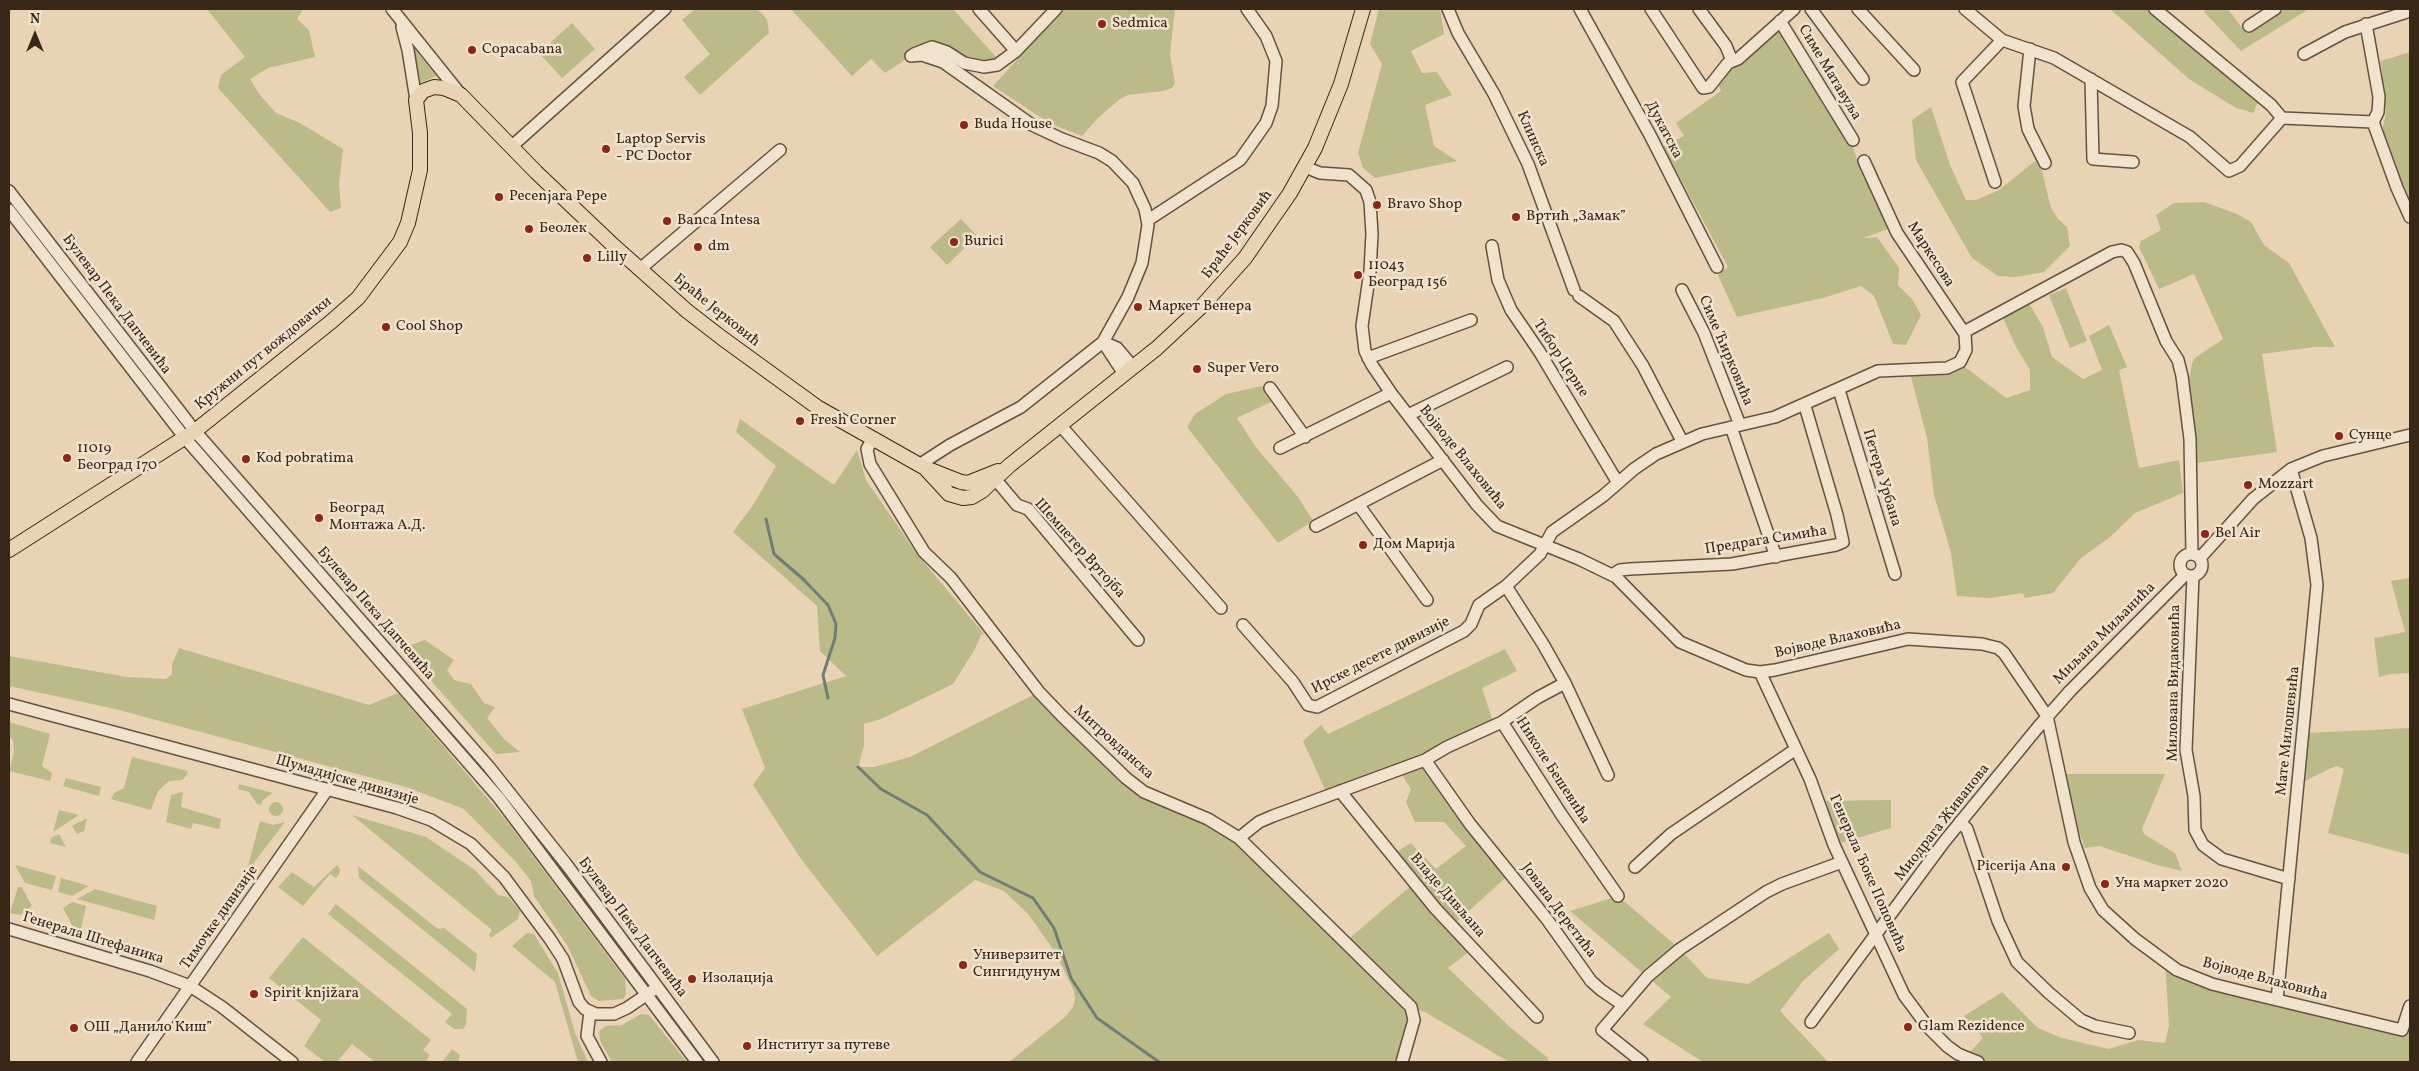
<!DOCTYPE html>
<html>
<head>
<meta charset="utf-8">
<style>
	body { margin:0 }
	#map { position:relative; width:2419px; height:1071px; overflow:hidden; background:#e9d3b4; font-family:Vollkorn,serif }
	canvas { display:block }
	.frame { position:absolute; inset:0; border:10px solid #392718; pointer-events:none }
	.north { position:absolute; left:10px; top:10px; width:50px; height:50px; -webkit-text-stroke:4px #f1e2ce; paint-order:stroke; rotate:0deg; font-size:14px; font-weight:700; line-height:20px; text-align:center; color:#392718 }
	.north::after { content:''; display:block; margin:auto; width:18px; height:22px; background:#392718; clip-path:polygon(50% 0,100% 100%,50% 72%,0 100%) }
</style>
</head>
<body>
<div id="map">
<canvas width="2419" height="1071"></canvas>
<div class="frame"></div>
<div class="north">N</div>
</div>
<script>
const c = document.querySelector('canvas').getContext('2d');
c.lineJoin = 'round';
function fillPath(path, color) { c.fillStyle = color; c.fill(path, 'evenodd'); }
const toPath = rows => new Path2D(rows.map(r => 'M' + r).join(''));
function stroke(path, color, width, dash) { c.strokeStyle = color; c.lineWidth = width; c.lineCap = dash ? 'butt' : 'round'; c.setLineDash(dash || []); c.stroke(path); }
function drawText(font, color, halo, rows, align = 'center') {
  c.font = font + ' Vollkorn,serif'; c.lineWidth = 5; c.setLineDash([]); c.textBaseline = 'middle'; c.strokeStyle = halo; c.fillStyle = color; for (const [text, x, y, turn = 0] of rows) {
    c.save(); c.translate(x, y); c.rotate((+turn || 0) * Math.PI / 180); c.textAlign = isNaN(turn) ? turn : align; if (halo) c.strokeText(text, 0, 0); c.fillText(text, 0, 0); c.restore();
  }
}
fillPath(toPath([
	[207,9,303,9,297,19,309,30,315,57,268,68,250,79,260,95,276,113,300,123,343,149,339,185,341,208,330,212,218,88,221,75,245,57],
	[695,9,757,9,767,19,769,33,700,95,684,77,710,54,682,20],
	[791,9,953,9,996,57,988,63,920,50,885,73,871,59,852,76],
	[1063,9,1175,9,1170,55,1175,83,1172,88,1163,91,1128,95,1120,99,1098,118,1082,136,1049,123,993,86],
	[1379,9,1440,9,1444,34,1411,51,1422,73,1437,72,1452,95,1425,105,1434,146,1457,161,1375,178,1363,168,1358,153,1382,64,1370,44],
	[2110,9,2148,9,2261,102,2256,105,2254,113,2236,108,2189,79],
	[2207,9,2228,9,2245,32,2286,9,2309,9,2241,51,2204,12],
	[572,23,595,49,562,78,539,53],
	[1777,26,1853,147,1861,171,1888,229,1864,238,1877,237,1899,268,1898,285,1912,299,1921,315,1906,345,1893,344,1874,296,1861,286,1823,298,1737,317,1718,275,1728,267,1663,146,1684,136,1676,123,1721,91,1717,82,1730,66,1738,67],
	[409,42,436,76,418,84],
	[2410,52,2410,208,2384,134,2383,127,2386,113,2381,61],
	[1931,107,1950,165,1966,200,1976,200,1999,190,2035,161,2042,171,2051,208,2058,219,2067,227,2070,246,2044,272,2016,277,1998,276,1972,258,1916,160,1912,120],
	[2204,202,2237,214,2251,222,2264,245,2289,263,2335,347,2314,347,2262,354,2277,452,2197,463,2189,380,2192,363,2195,358,2223,339,2194,274,2159,289,2139,247,2141,241,2161,230,2156,215,2174,203],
	[961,219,977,236,947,265,930,247],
	[2066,288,2087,341,2070,348,2049,295],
	[2028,302,2043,327,2052,357,2083,379,2102,370,2089,336,2109,325,2127,367,2119,370,2139,468,2179,460,2183,493,2135,513,2110,537,2081,558,2053,593,2025,598,2023,593,1989,598,1957,596,1951,553,1934,495,1927,438,1910,373,1965,367,2006,398,2030,390,2030,370,2016,347,2003,318,2005,313],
	[1262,386,1273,401,1237,418,1255,446,1298,497,1313,521,1278,543,1187,427,1195,414,1226,394],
	[740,419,834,485,857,450,866,480,917,554,984,634,981,635,975,649,953,684,881,719,864,724,864,746,858,767,874,767,910,757,1039,692,1125,778,1219,825,1344,943,1414,883,1391,855,1411,843,1436,869,1466,846,1444,822,1415,822,1406,802,1411,789,1399,770,1328,796,1303,741,1321,725,1328,734,1505,649,1517,671,1482,688,1494,725,1425,760,1511,873,1452,926,1473,949,1448,968,1511,1028,1548,1058,1548,1062,1509,1062,1425,1012,1411,1007,1402,1062,1009,1062,1065,1017,1073,1007,1075,999,1074,991,1055,952,1028,914,1004,891,975,880,877,956,801,859,753,785,765,768,742,709,846,676,820,651,817,606,733,532,753,505,776,466,736,432],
	[2410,578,2410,673,2391,674,2379,677,2374,638,2405,632,2391,581],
	[425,640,454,660,447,670,454,680,471,684,484,703,495,707,487,718,505,740,520,752,496,754,402,648],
	[179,648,369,705,398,693,505,819,625,979,626,994,623,999,599,1001,591,996,567,945,534,896,531,881,516,862,464,809,406,787,115,709,9,686,9,656,127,677,166,679,172,674,172,664],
	[9,722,50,734,42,766,52,773,50,781,9,771,14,752,13,740,9,737],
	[2410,728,2410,855,2328,833,2344,769,2337,766,2329,769,2303,782,2308,733],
	[132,757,188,771,186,776,182,780,169,781,158,791,151,810,111,799,114,793,124,788],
	[2065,774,2165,774,2142,829,2144,834,2175,853,2182,871,2157,865,2099,846,2085,848,2079,831],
	[66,778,101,787,99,796,63,786],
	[239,784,273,793,263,800,261,805,257,804,249,792,238,789],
	[183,792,181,807,221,819,219,829,193,823,191,829,166,822,171,795],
	[1891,800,1891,828,1834,845,1818,801],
	'269 809a7 7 0 1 1 14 0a7 7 0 1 1-14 0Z',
	[59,810,79,815,53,832],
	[352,815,426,837,475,870,498,895,508,897,520,911,518,919,491,938,489,935,492,930],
	[87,818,84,831,77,834,72,826],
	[260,821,273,825,285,822,246,873],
	[59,834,66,847,50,843,51,838],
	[15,865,56,876,52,890,25,883],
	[337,865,340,869,339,874,336,878,330,874,303,906,278,887,292,872,314,887],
	[358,866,438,929,444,928,477,954,475,972,359,878],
	[61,878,89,886,72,896,58,892],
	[18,887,22,887,32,906,20,915,10,913],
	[95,889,157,906,154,920,77,899],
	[1618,896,1680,949,1707,978,1748,984,1829,933,1839,949,1803,981,1780,1011,1828,1062,1703,1062,1643,1024,1671,997,1570,911],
	[72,902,86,906,80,932,75,931,63,908],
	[336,904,467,1009,466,1024,463,1029,454,1029,445,1022,452,1014,328,914],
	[527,933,534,934,558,973,575,1033,588,1062,578,1062,555,982,512,946],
	[303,937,431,1040,423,1050,430,1055,425,1062,375,1062,352,1044,337,1062,325,1062,304,1046,321,1020,269,978],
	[2165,962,2177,970,2401,1030,2410,1007,2410,1062,1961,1062,1983,1038,1964,1016,2002,992,2038,1028,2062,1038,2109,1049,2138,1040,2165,1043,2169,1026],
	[641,1014,649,1015,687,1062,612,1062,600,1041,599,1031,606,1026,622,1025],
	[452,1049,460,1055,458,1062,442,1062]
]), '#bbbb8a');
stroke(toPath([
	[766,519,774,554,803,579,828,605,836,624,835,638,823,675,828,698],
	[858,767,881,789,927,815,980,872,1033,898,1054,928,1071,978,1097,1018,1159,1062]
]), '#737d77', 3);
const minor = toPath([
	[392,9,461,95],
	[979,9,1016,51],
	[1448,9,1458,33,1494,94,1528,164,1574,290],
	[1580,9,1650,135,1717,267],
	[1651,9,1703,88,1709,87,1728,63,1738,59,1794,9],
	[1699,9,1726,46,1732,61],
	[1811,9,1863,79],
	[1858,9,1914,70],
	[1965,9,2002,40,2054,58,2190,137,2229,171,2240,166,2282,118,2373,122],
	[2155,9,2271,105,2282,118],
	[1780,21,1853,140],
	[2366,24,2379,97,2378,112,2373,122],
	[2249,26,2275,9],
	[402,27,408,50,416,100],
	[2030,49,2024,106,2028,129,2045,163],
	[914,54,932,47,947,52,964,63,984,67,997,65,1016,51,1056,9],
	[2304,54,2345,32,2410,11],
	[911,56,922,55,943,62,1032,125,1062,139,1099,153,1112,161,1133,183,1145,209,1148,225,1142,263,1128,297,1103,342,1021,407,950,445,919,465],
	[2091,79,2093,159,2133,162],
	[2373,122,2397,188,2410,217],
	[511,147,665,9],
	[1305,167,1320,173,1349,175,1366,190,1370,202,1372,234,1370,271,1362,326,1365,351,1372,365,1391,393,1477,505,1497,526,1579,559,1616,577,1680,642,1746,670,1760,672,1775,670,1908,639,1982,644,1998,648,2004,653,2047,716,2074,842,2090,888,2103,910,2135,939,2177,970,2212,984,2248,993,2402,1030,2410,1006],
	[1995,182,1962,82,2002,40],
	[9,191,195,431,489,767,566,864,713,1062],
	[9,210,185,438,499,798,697,1062],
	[1148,220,1240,160,1266,123,1272,106,1276,61,1266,36,1247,9],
	[1492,246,1498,280,1511,310,1539,351,1618,483],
	[640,269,780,150],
	[1682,290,1704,333,1740,425],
	[1579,296,1614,321,1643,366,1682,441],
	[1964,332,2112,252,2121,250,2127,252,2134,263,2166,341,2178,360,2182,376,2190,439,2192,554],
	[1103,342,1117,348,1133,367],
	[1103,342,1124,374],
	[1368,358,1471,320],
	[1270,388,1305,437],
	[1839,390,1895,574],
	[1408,415,1507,367],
	[1060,425,1221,608],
	[1731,427,1776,557],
	[872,440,867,449,870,464,924,552,951,578,1039,692,1062,716,1126,778,1144,792,1208,819,1239,838,1411,1007,1414,1020,1402,1062],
	[1280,448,1391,393],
	[996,480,1017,505,1028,509,1040,523,1138,640],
	[1358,504,1427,600],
	[1316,526,1443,460],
	'2180 565a11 11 0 1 1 22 0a11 11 0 1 1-22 0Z',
	[2200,558,2253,499,2291,469,2323,456,2410,435],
	[1612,575,1620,570,1630,569,1732,564,1836,545,1843,542,1837,515,1805,406],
	[2193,576,2186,750,2194,796,2195,830,2203,845,2222,859,2289,879],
	[1506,586,1543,644,1565,683,1608,775],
	[1243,625,1293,682,1308,705,1317,707,1464,631,1471,624,1479,605,1506,586,1540,554,1552,532,1603,496,1634,469,1656,454,1702,434,1775,417,1878,371,1947,368,1960,362,1966,350,1965,334,1897,233,1864,161],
	[1760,672,1810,779,1834,845,1904,995,1927,1026,1947,1046,1958,1054,1978,1062],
	[9,704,397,808,431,820,471,844,504,877,550,939,563,959,579,1002,585,1009,596,1014,614,1014,627,1008,652,991],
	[1502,722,1561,814,1618,896],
	[1425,760,1470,824,1546,918,1591,981,1601,990,1623,1005],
	[1340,791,1435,908,1537,1017],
	[1960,822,1967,829,1998,921,2017,962,2049,993,2081,1020,2095,1026,2129,1033],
	[1239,838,1259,822,1273,816,1425,760,1447,747,1502,722,1537,698,1565,683],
	[1635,867,1671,834,1796,749],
	[9,929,150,971,190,986,222,1007,292,1062],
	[2277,1000,2317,585,2311,538,2291,469],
	[590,1012,587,1036,601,1062],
	[1811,1022,1944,842,2039,726,2070,691,2185,575],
	[137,1062,327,790],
	[1642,1062,1602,1030,1648,976,1680,949,1766,892,1782,884,1842,862]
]);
const major = toPath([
	[928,469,961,482,968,483,998,471],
	[9,550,195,431,332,321,358,298,400,242,408,223,420,170,420,133,416,100,423,91,434,87,444,88,461,95,536,172,614,246,687,311,722,338,817,407,925,468,949,494,963,498,972,497,982,491,1010,465,1157,348,1202,306,1245,258,1290,193,1315,148,1341,84,1363,9]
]);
stroke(minor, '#65523f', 14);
stroke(major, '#392718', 16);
stroke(minor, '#f1e2ce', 11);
stroke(major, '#e9d3b4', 14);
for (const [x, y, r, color] of [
	[1102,24,5,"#8f2418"],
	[472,50,5,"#8f2418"],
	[964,125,5,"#8f2418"],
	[606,149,5,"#8f2418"],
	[499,197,5,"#8f2418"],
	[1377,205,5,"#8f2418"],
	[1516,217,5,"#8f2418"],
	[667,221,5,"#8f2418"],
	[529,229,5,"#8f2418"],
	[954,242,5,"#8f2418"],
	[698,247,5,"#8f2418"],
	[587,258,5,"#8f2418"],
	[1358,275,5,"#8f2418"],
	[1138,307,5,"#8f2418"],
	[386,327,5,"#8f2418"],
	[1197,369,5,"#8f2418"],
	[800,421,5,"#8f2418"],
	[2339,436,5,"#8f2418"],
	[67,458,5,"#8f2418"],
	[246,459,5,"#8f2418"],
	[2248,485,5,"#8f2418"],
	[319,518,5,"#8f2418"],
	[2205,534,5,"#8f2418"],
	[1363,545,5,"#8f2418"],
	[2066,867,5,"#8f2418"],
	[2105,884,5,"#8f2418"],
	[963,965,5,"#8f2418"],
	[692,979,5,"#8f2418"],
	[254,994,5,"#8f2418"],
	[1908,1027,5,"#8f2418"],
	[74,1028,5,"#8f2418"],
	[747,1046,5,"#8f2418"]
]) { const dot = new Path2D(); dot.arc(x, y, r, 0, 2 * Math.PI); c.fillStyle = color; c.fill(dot); stroke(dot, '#f1e2ce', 2); }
drawText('15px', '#392718', '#f1e2ce', [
	["Sedmica",1112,24],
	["Copacabana",482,50],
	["Buda House",974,125],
	["Laptop Servis",616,140],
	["- PC Doctor",616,157],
	["Pecenjara Pepe",509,197],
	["Bravo Shop",1387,205],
	["Вртић „Замак”",1526,217],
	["Banca Intesa",677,221],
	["Беолек",539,229],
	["Burici",964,242],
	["dm",708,247],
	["Lilly",597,258],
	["11043",1368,266],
	["Београд 156",1368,283],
	["Маркет Венера",1148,307],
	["Cool Shop",396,327],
	["Super Vero",1207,369],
	["Fresh Corner",810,421],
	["Сунце",2349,436],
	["11019",77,449],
	["Београд 170",77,466],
	["Kod pobratima",256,459],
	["Mozzart",2258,485],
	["Београд",329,509],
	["Монтажа А.Д.",329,526],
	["Bel Air",2215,534],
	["Дом Марија",1373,545],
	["Picerija Ana",2056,867,"right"],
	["Уна маркет 2020",2115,884],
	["Универзитет",973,956],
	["Сингидунум",973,973],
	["Изолација",702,979],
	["Spirit knjižara",264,994],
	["Glam Rezidence",1918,1027],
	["ОШ „Данило Киш”",84,1028],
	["Институт за путеве",757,1046]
], 'left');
drawText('15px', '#392718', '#f1e2ce', [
	["Симе Матавуља",1829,73,59],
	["Дукатска",1663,130,62],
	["Клинска",1532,139,66],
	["Браће Јерковић",1238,235,-53],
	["Маркесова",1930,255,57],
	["Булевар Пека Дапчевића",116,305,53],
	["Браће Јерковић",716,311,39],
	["Симе Ћирковића",1725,351,67],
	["Кружни пут вождовачки",264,354,-39],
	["Тибор Церне",1560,359,57],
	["Војводе Влаховића",1462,458,51],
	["Петера Урбана",1881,478,73],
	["Предрага Симића",1766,541,-9],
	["Шемпетер Вртојба",1079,549,48],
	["Булевар Пека Дапчевића",375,614,49],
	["Миљана Миљанића",2105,634,-45],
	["Војводе Влаховића",1838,640,-13],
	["Ирске десете дивизије",1381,656,-27],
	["Милована Видаковића",2175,683,-89],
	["Мате Милошевића",2289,731,-84],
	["Митровданска",1113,743,42],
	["Николе Бешевића",1552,771,57],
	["Шумадијске дивизије",347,781,16],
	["Миодрага Живанова",1943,823,-52],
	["Генерала Ђоке Поповића",1867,874,66],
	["Владе Дивљана",1447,896,49],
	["Јована Деретића",1558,911,53],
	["Тимочке дивизије",220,918,-55],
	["Булевар Пека Дапчевића",632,928,53],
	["Генерала Штефаника",93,939,17],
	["Војводе Влаховића",2265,980,15]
]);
</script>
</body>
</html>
